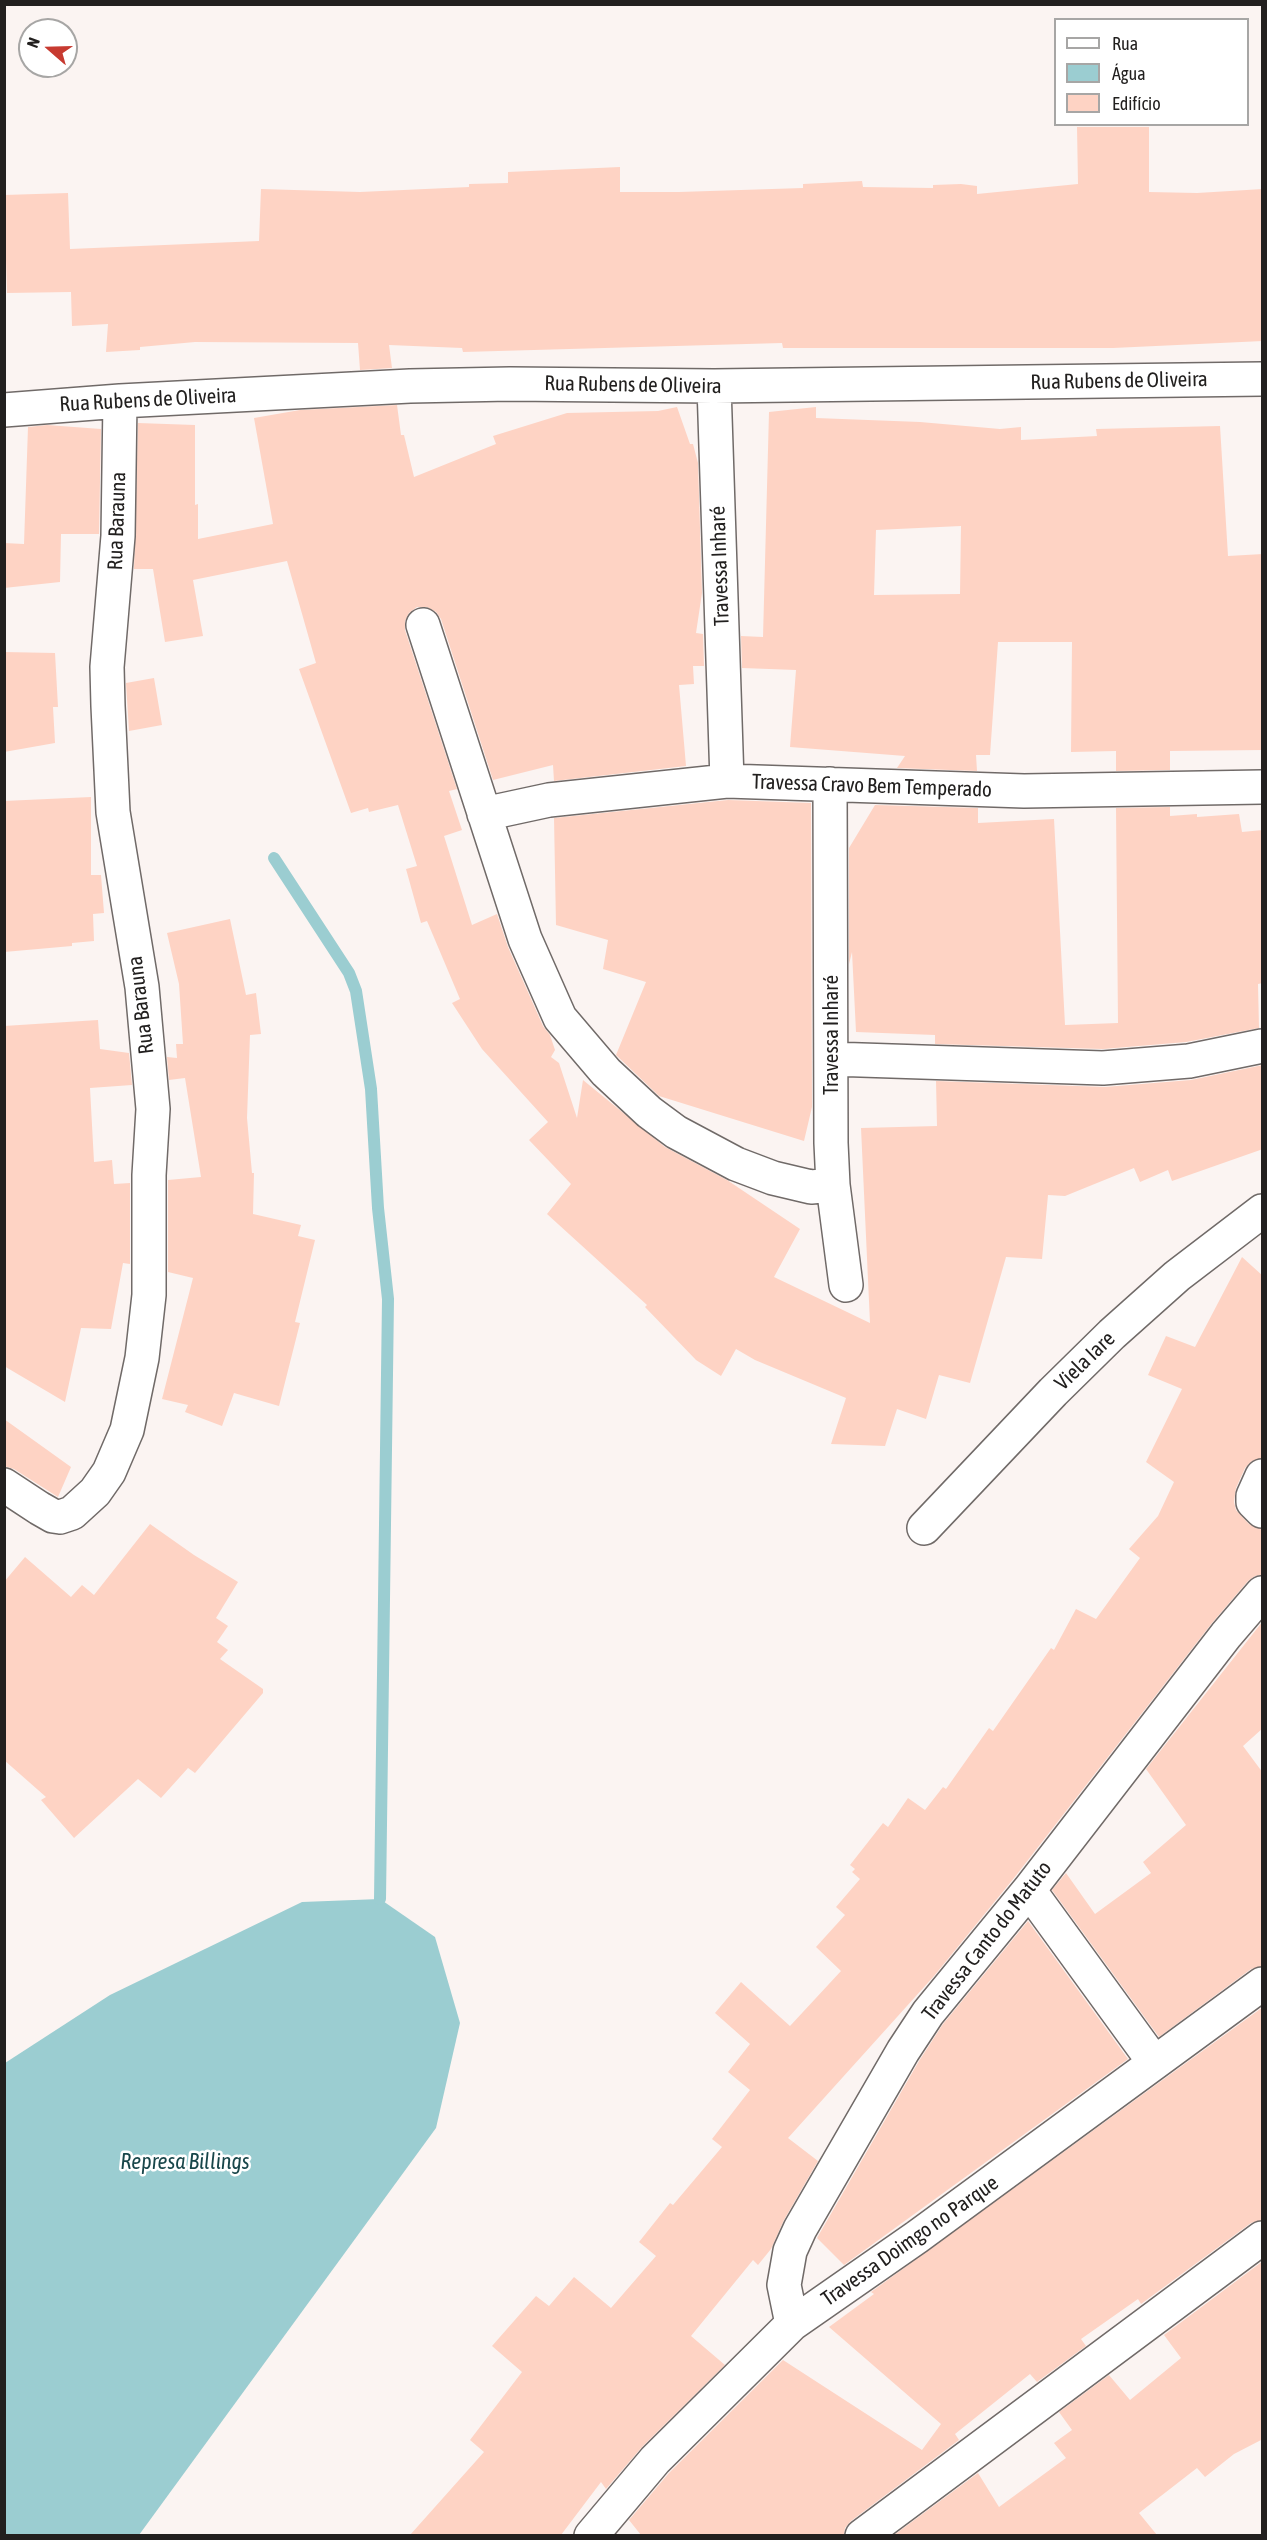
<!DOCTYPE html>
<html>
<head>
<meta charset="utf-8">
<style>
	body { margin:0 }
	#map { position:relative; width:1267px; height:2540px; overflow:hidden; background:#fbf4f2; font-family:"Asap Condensed",sans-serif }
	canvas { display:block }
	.frame { position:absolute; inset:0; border:6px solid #22201f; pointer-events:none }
	.legend { position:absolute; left:1054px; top:18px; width:195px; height:108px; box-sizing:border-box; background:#fff; border:2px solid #a7a6a5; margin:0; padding:8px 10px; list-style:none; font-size:18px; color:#22201f }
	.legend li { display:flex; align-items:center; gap:12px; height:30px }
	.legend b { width:30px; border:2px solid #a7a6a5 }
	.north { position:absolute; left:18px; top:18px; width:60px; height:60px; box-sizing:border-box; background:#fff; border:2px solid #a7a6a5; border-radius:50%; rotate:290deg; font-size:16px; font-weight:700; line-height:24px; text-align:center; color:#22201f }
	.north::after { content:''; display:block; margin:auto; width:21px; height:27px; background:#c73a30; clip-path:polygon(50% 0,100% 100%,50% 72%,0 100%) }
</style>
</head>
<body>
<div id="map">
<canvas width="1267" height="2540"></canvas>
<div class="frame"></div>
<ul class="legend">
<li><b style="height:8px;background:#fff"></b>Rua</li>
<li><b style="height:16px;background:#9bcdd1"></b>Água</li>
<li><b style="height:16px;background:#fed3c4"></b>Edifício</li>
</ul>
<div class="north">N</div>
</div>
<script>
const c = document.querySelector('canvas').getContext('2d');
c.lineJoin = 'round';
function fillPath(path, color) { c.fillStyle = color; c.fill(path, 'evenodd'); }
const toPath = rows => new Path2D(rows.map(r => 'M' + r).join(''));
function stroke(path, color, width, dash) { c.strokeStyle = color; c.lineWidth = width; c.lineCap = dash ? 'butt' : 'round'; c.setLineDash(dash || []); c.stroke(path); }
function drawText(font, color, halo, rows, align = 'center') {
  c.font = font + ' "Asap Condensed",sans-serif'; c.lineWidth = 5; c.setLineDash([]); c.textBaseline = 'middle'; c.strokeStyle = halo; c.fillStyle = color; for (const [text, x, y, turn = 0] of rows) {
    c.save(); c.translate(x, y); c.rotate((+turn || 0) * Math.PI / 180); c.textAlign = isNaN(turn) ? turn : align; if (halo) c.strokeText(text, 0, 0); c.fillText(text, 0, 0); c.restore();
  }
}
fillPath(toPath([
	[380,1899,435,1937,460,2023,436,2128,139,2535,5,2535,5,2063,110,1995,302,1902]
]), '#9bcdd1');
stroke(toPath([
	[274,858,349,973,356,991,371,1089,378,1208,388,1299,380,1899]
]), '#9bcdd1', 12);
fillPath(toPath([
	[1077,127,1149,127,1149,192,1197,193,1263,189,1263,341,1113,348,783,348,782,343,463,352,462,348,389,345,392,368,360,370,358,343,195,342,140,347,140,350,106,352,108,324,72,326,71,292,7,293,4,195,68,193,70,249,259,241,261,189,360,192,469,187,469,184,508,183,508,172,620,167,620,192,679,192,803,188,803,184,862,181,863,187,933,188,933,185,961,184,977,186,977,194,1078,184],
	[397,405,401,435,404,435,414,477,496,444,493,436,567,413,658,411,677,407,690,444,693,444,698,463,702,593,696,633,703,634,704,666,693,666,694,684,679,685,686,766,554,781,553,765,493,780,441,619,436,612,427,607,417,607,409,613,405,621,405,630,457,789,449,791,462,830,444,836,472,925,497,914,508,947,543,1026,550,1035,555,1050,551,1057,559,1063,577,1118,583,1080,665,1147,727,1180,800,1229,774,1277,870,1323,861,1128,937,1126,936,1081,1105,1087,1191,1080,1263,1065,1263,1149,1172,1181,1168,1170,1140,1182,1134,1168,1065,1196,1048,1195,1042,1259,1006,1257,970,1383,939,1375,926,1419,897,1409,885,1446,831,1444,846,1398,755,1360,736,1349,721,1376,696,1360,645,1307,647,1305,547,1214,571,1184,529,1140,548,1122,482,1049,452,1003,460,999,427,921,421,923,406,869,417,866,398,805,369,812,368,808,351,813,299,669,316,663,287,561,193,580,203,636,165,642,153,569,134,569,138,423,195,425,195,505,198,504,198,539,273,524,254,418,300,410],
	[816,407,816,418,920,422,1000,429,1021,427,1021,440,1097,436,1096,429,1220,426,1228,556,1263,554,1263,750,1170,751,1170,770,1116,771,1116,751,1071,752,1072,642,998,642,990,755,976,755,977,771,897,768,905,756,790,747,796,670,742,668,741,636,763,637,769,412],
	[961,526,960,594,874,595,876,530],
	[47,425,101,429,99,534,61,534,60,582,4,588,4,543,24,544,28,427],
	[4,652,55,653,58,707,53,707,55,743,4,752],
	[154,678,162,725,129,731,126,683],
	[91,797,91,875,101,875,104,913,93,914,94,941,72,943,72,946,4,952,4,801],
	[728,800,811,803,812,1107,804,1141,659,1096,616,1055,646,982,603,969,608,940,556,925,554,818],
	[875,805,978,808,978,823,1054,819,1065,1025,1118,1023,1116,808,1170,807,1170,816,1197,814,1197,817,1239,814,1242,832,1263,830,1263,983,1258,984,1259,1028,1186,1042,1103,1049,935,1044,935,1035,856,1032,852,952,849,964,849,848],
	[230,919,246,995,256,993,261,1034,250,1035,247,1118,252,1173,254,1173,253,1214,301,1225,298,1236,315,1240,295,1322,300,1323,279,1406,234,1393,222,1426,185,1412,188,1405,162,1399,193,1278,168,1272,168,1180,201,1177,185,1078,169,1080,167,1057,177,1058,176,1044,183,1044,179,984,167,933],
	[98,1020,100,1049,129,1053,132,1085,90,1088,94,1162,112,1160,114,1184,130,1183,130,1264,123,1263,111,1329,81,1328,65,1402,4,1366,4,1026],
	[1242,1257,1263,1276,1263,1458,1252,1461,1245,1468,1236,1488,1234,1502,1236,1510,1249,1524,1263,1529,1263,1575,1255,1576,1248,1581,1212,1623,1014,1878,934,1976,788,2138,818,2161,784,2220,771,2249,758,2265,753,2260,691,2336,725,2365,642,2447,606,2489,601,2482,561,2535,410,2535,484,2452,470,2440,522,2372,492,2346,536,2296,549,2306,574,2277,611,2308,656,2256,639,2242,670,2203,673,2205,722,2147,712,2139,750,2090,728,2072,750,2044,715,2013,741,1982,790,2026,841,1971,816,1947,845,1915,836,1907,860,1879,852,1872,855,1869,850,1865,883,1823,888,1827,908,1798,925,1810,943,1787,946,1789,989,1728,993,1731,1051,1648,1054,1650,1076,1609,1096,1619,1140,1558,1129,1549,1158,1516,1174,1482,1146,1462,1182,1389,1148,1375,1166,1336,1195,1347],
	[4,1419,71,1467,58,1497,14,1469,4,1466],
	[150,1524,194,1555,238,1582,216,1618,228,1626,217,1642,228,1650,220,1659,263,1689,263,1693,195,1773,188,1768,161,1798,138,1779,74,1838,41,1800,46,1797,4,1760,4,1582,25,1557,71,1597,82,1585,94,1595],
	[1263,1621,1263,1728,1243,1746,1263,1773,1263,1966,1251,1969,1159,2037,1052,1890,1066,1873,1095,1914,1151,1873,1143,1862,1186,1825,1146,1769],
	[1028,1921,1128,2059,844,2265,817,2238,919,2061,943,2024],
	[1263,2007,1263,2220,1251,2223,1141,2304,1138,2299,1081,2339,1086,2346,1037,2382,1030,2374,955,2434,959,2440,851,2521,845,2528,844,2535,641,2535,629,2520,669,2473,783,2360,922,2450,941,2424,829,2327,874,2294,871,2292],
	[1263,2261,1263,2439,1234,2454,1205,2477,1197,2468,1139,2513,1157,2535,894,2535,978,2473,999,2507,1066,2458,1054,2443,1072,2430,1059,2412,1109,2375,1130,2400,1181,2358,1164,2335]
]), '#fed3c4');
const minor = toPath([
	[714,386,727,781],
	[4,410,120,401,410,386,510,384,714,386,1262,379],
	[423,625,525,939,560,1018,606,1072,649,1112,676,1132,736,1164,773,1178,811,1187,833,1185],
	[830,784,831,1143,833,1185,846,1285],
	[484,814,549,800,727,781,1024,791,1262,787],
	[831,1059,1103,1068,1189,1061,1262,1046],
	[1262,1476,1253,1496,1253,1502,1262,1511],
	[4,1485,39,1508,53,1516,60,1517,72,1513,95,1492,109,1472,127,1430,142,1358,149,1295,149,1175,153,1109,142,987,113,812,108,706,107,667,118,536,120,401],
	[924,1528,1053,1392,1112,1334,1177,1276,1262,1211],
	[1029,1890,1154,2062],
	[792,2324,784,2285,790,2251,800,2229,903,2051,928,2013,1029,1890,1226,1635,1262,1593],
	[591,2536,655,2460,792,2324,917,2237,1262,1984],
	[862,2536,1262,2238]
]);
stroke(minor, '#706a68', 36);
stroke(minor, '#fff', 33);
drawText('21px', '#22201f', '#fff', [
	["Rua Rubens de Oliveira",1119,381,-1],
	["Rua Rubens de Oliveira",633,385,1],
	["Rua Rubens de Oliveira",148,400,-3],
	["Rua Barauna",117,521,-88],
	["Travessa Inharé",720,566,-92],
	["Travessa Cravo Bem Temperado",872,786,2],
	["Rua Barauna",141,1005,-97],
	["Travessa Inharé",831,1035,-90],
	["Viela Iare",1085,1361,-44],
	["Travessa Canto do Matuto",987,1941,-52],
	["Travessa Doimgo no Parque",910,2241,-35]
]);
drawText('italic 22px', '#18464a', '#fff', [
	["Represa Billings",185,2162]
]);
</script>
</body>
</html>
